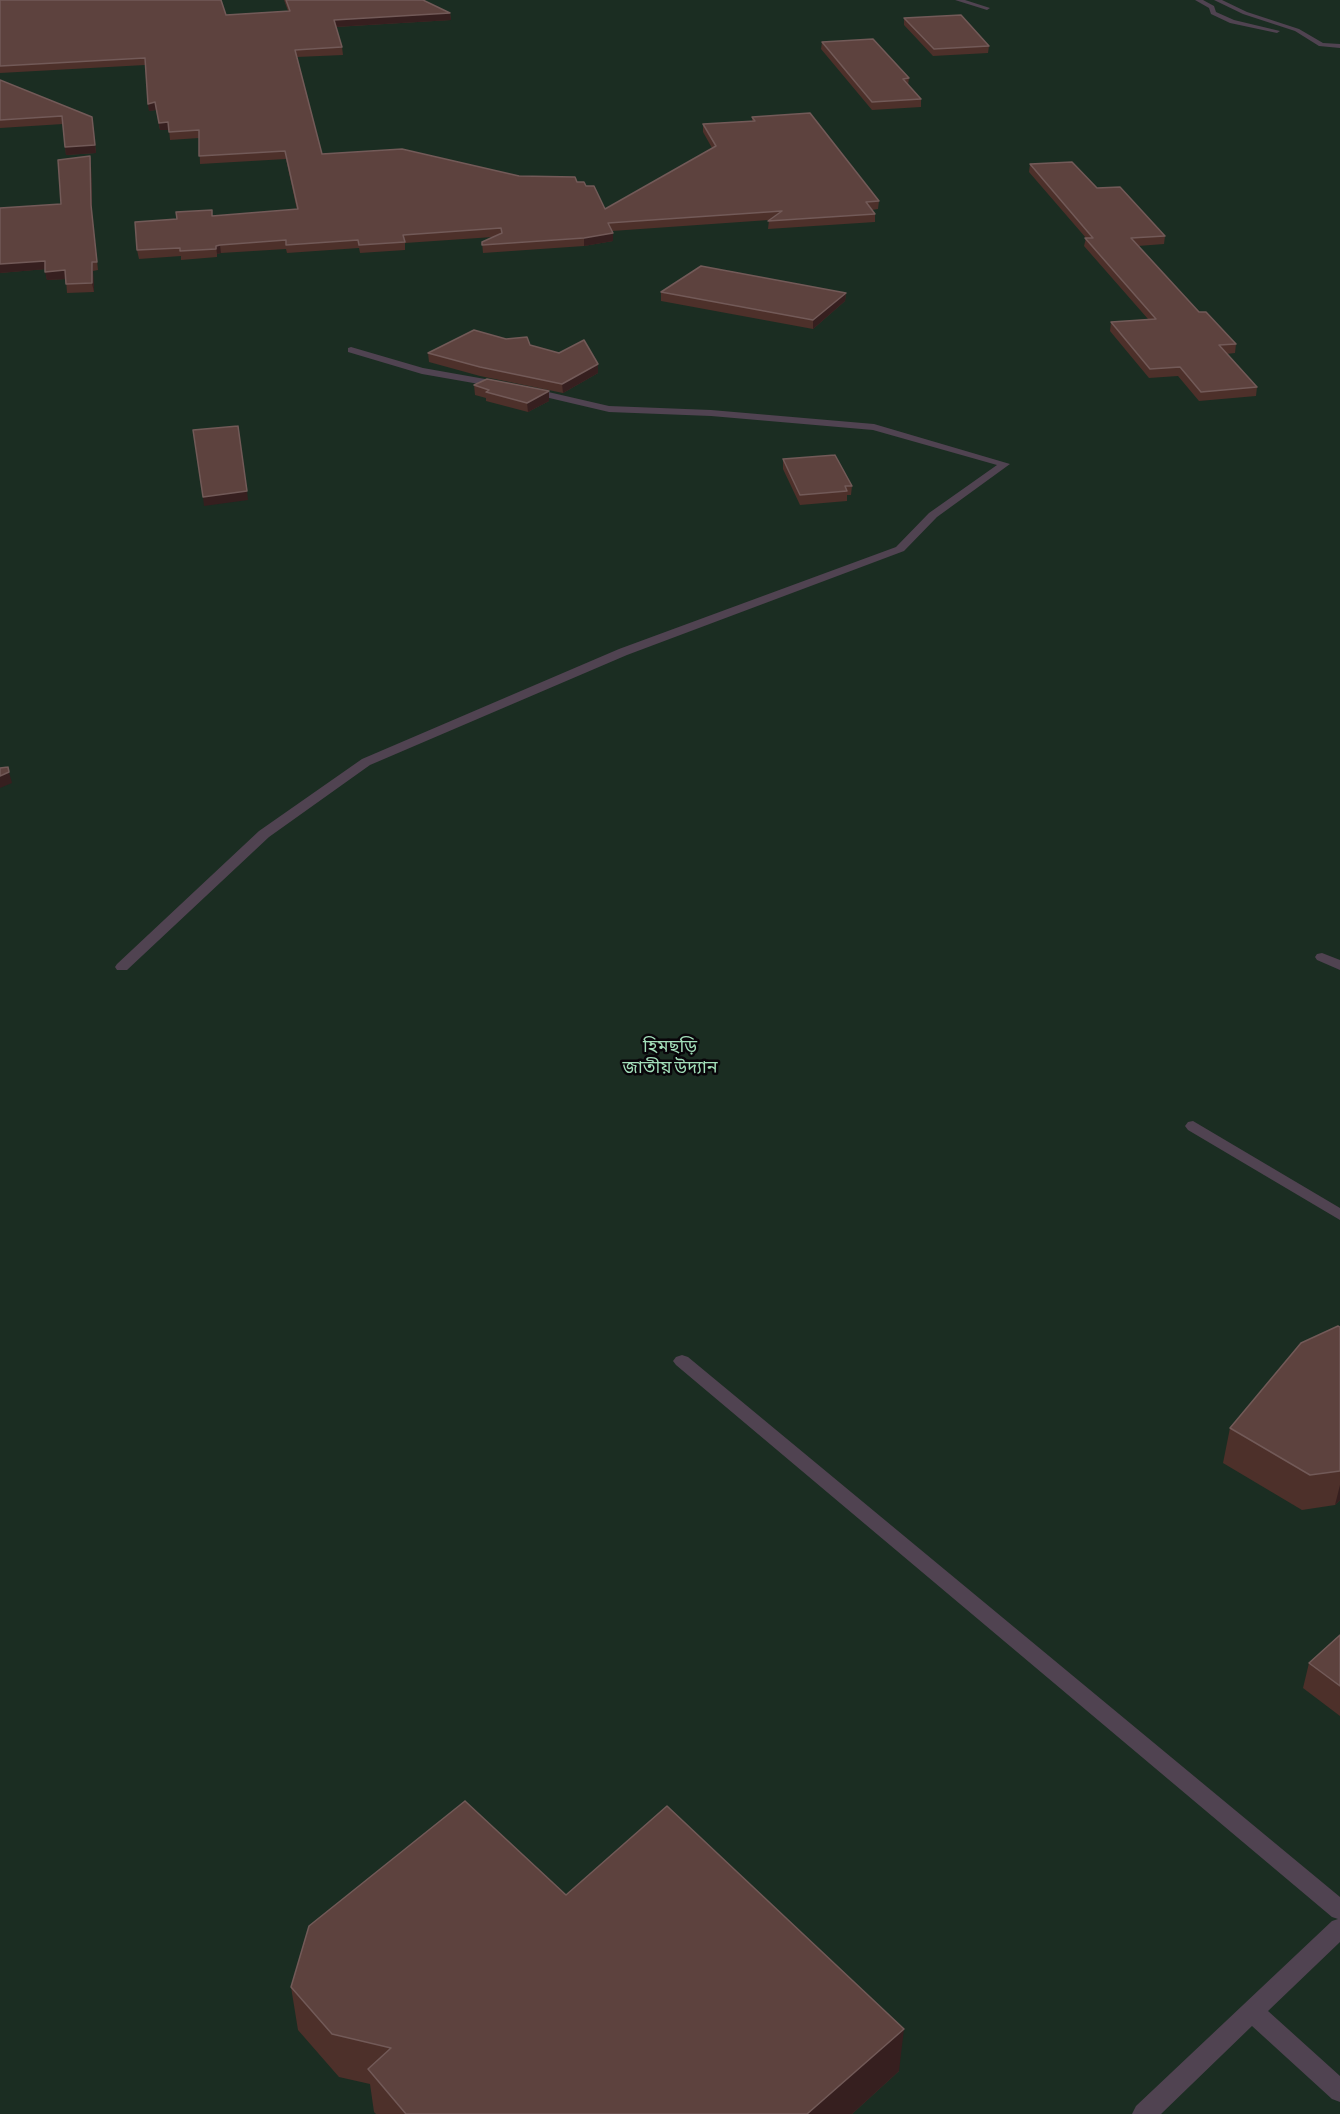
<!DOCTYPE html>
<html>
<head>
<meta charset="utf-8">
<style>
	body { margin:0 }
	canvas { display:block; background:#231824 }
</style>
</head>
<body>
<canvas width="1340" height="2114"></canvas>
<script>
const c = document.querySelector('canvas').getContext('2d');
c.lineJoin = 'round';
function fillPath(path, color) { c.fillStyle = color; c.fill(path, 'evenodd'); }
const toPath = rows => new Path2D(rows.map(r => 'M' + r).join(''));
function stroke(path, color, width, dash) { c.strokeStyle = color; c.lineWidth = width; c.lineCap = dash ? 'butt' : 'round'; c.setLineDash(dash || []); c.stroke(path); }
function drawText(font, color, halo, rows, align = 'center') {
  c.font = font + ' "Sofia Sans Condensed","Noto Sans Bengali",sans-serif'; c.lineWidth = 5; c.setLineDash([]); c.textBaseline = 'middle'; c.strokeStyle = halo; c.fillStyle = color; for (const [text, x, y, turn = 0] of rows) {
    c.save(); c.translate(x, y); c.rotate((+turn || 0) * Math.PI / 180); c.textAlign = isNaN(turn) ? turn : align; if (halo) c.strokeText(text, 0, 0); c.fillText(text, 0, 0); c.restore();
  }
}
fillPath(toPath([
	[0,0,1340,0,1340,2114,0,2114]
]), '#1b2d22');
fillPath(toPath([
	[955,0,965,0,990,8,987,10,955,0],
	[1195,0,1203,0,1214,6,1216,12,1234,20,1280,31,1277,33,1230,23,1211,14,1209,8,1195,0],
	[1214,0,1222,0,1247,12,1299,29,1323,43,1340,44,1340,48,1319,46,1295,31,1243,14,1214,0],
	[351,347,423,368,502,382,507,385,502,388,422,374,348,352,348,348,351,347],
	[531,388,609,406,711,410,874,424,1010,464,937,517,904,551,627,655,370,765,269,837,127,970,117,970,115,967,117,964,259,831,362,759,619,649,896,547,929,513,997,465,873,430,711,416,609,412,528,393,528,389,531,388],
	[1322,953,1340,960,1340,970,1317,960,1315,957,1317,954,1322,953],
	[1193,1121,1340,1208,1340,1220,1188,1130,1185,1126,1188,1122,1193,1121],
	[682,1355,688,1357,1340,1897,1340,1942,1268,2011,1340,2076,1340,2102,1332,2099,1252,2026,1161,2114,1132,2114,1136,2106,1332,1921,1338,1919,1332,1917,676,1365,673,1361,676,1357,682,1355]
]), '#504351');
fillPath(toPath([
	[0,0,226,15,288,11,284,0,423,0,450,13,451,20,336,27,342,47,343,55,297,57,322,154,577,182,586,186,605,209,712,148,703,132,703,124,752,121,752,117,879,201,878,209,872,210,875,214,875,222,768,229,769,220,612,231,613,241,584,246,483,253,482,242,493,237,405,243,405,250,360,253,359,248,287,253,286,249,221,253,217,254,217,257,181,260,181,256,139,259,137,250,212,216,297,210,286,159,200,164,199,138,170,140,169,130,160,130,156,110,149,111,145,65,0,73],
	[904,18,989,46,988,53,933,56,904,25],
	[822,42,909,78,908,85,921,99,921,107,872,110,821,49],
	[0,80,92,117,96,153,66,155,63,124,0,128],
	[90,156,91,164,92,214,98,270,93,271,94,292,67,293,66,279,47,280,45,269,0,273,0,208,61,204],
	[1030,164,1097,188,1165,236,1164,244,1138,246,1199,312,1236,344,1235,353,1226,354,1257,387,1256,396,1199,401,1178,376,1149,378,1110,331,1111,322,1148,319,1084,246,1086,238,1029,172],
	[661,292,846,293,845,301,813,329,661,301],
	[530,345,598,373,563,393,480,376,429,362,428,353],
	[474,385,549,401,528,412,486,401,486,398,475,395],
	[783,459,852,486,851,495,847,495,847,501,800,505,783,469],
	[1340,1327,1340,1500,1335,1505,1302,1510,1223,1463,1230,1428],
	[1340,1635,1340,1716,1303,1688,1309,1663],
	[566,1895,899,2071,852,2114,376,2114,374,2112,370,2084,339,2077,298,2030,291,1987]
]), '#4d302a');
fillPath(toPath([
	[450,13,451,20,334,27,334,20],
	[155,102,156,110,149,111,148,104],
	[92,117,96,153,66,155,65,147],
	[168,122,169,130,160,130,159,123],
	[90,156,91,164,92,214,98,270,91,205],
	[613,233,613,241,584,246,584,238],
	[220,245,221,253,217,254,216,246],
	[45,261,47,269,0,273,0,264],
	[92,262,93,271,94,292,92,283],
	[65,270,66,279,47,280,45,272],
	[846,293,845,301,813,329,813,320],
	[598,364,598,373,563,393,562,384],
	[549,391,549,401,528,412,527,403],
	[247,491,248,500,204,506,203,497],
	[9,772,12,783,0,788,0,776],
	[1340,1485,1340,1500,1335,1505],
	[904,2029,899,2071,852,2114,807,2114]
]), '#361f1f');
const building = toPath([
	[0,0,221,0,226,15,290,11,286,0,423,0,450,13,334,20,342,47,295,50,322,154,402,149,519,176,575,177,577,182,584,182,586,186,594,186,605,209,716,146,703,124,755,121,752,117,810,113,879,201,866,202,875,214,768,221,782,211,608,223,613,233,584,238,482,245,482,242,502,233,501,228,403,235,405,242,359,245,358,240,286,245,286,240,220,245,216,246,216,249,180,251,180,248,137,250,135,222,177,219,176,212,212,210,212,216,298,209,285,151,199,156,199,130,169,132,168,122,159,123,155,102,148,104,145,58,0,66,0,0],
	[961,15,989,46,934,49,904,18,961,15],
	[873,39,909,78,903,79,921,99,872,102,822,42,873,39],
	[0,80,92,117,95,145,65,147,62,116,0,120,0,80],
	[90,156,91,205,97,262,92,262,92,283,66,284,65,270,45,272,45,261,0,264,0,208,61,204,58,160,90,156],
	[1072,162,1097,188,1120,187,1165,236,1131,238,1199,312,1206,312,1236,344,1219,345,1257,387,1201,392,1180,367,1150,369,1111,322,1156,319,1085,238,1093,238,1030,164,1072,162],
	[701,266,846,293,813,320,661,292,701,266],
	[474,330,506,339,527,337,530,345,559,353,584,340,598,364,562,384,480,367,428,353,474,330],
	[487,379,549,391,527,403,486,392,489,390,474,385,487,379],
	[238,426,247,491,203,497,193,430,238,426],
	[835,455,852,486,845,486,847,491,800,495,783,459,835,455],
	[8,767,9,772,0,776,0,768,8,767],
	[1338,1326,1340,1327,1340,1471,1310,1475,1230,1428,1301,1343,1338,1326],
	[1340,1635,1340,1686,1309,1663,1340,1635],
	[465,1801,566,1895,667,1806,904,2029,807,2114,406,2114,368,2069,391,2048,332,2034,291,1987,309,1926,465,1801]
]);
fillPath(building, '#5d423e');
stroke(building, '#725a58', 1.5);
drawText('18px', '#a3dfba', '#09050a', [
	["হিমছড়ি",670,1047],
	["জাতীয় উদ্যান",670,1068]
]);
</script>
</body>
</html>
